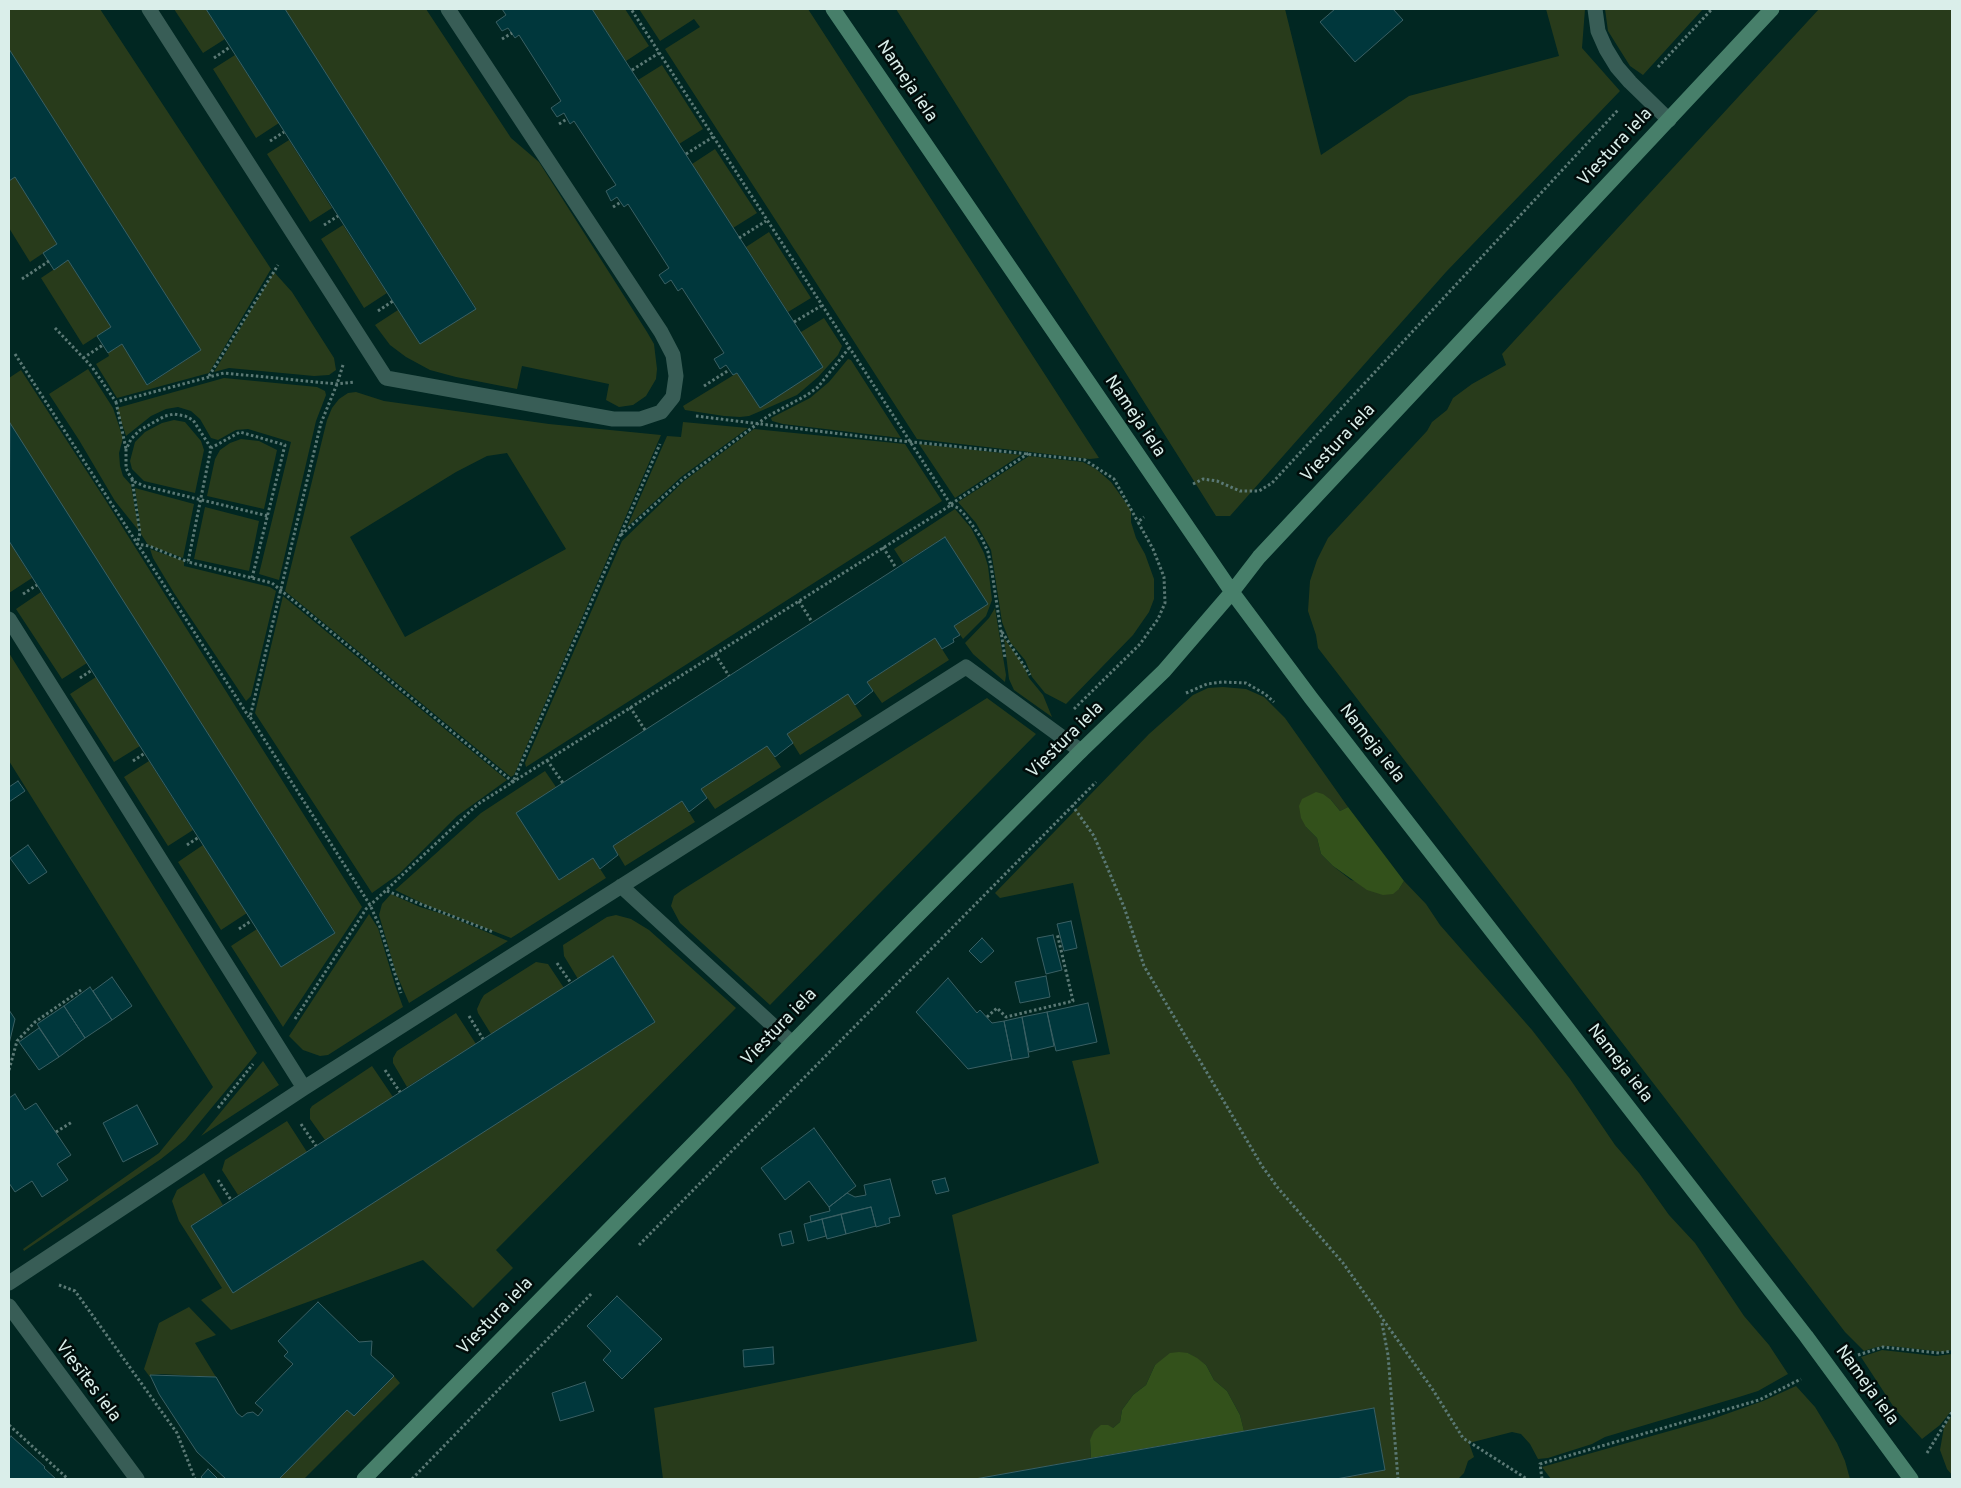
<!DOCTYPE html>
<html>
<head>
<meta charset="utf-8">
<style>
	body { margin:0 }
	#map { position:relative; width:1961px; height:1488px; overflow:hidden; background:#012722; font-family:Overpass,sans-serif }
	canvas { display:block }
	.frame { position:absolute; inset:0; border:10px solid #daeeea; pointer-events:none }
</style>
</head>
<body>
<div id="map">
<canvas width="1961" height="1488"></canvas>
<div class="frame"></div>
</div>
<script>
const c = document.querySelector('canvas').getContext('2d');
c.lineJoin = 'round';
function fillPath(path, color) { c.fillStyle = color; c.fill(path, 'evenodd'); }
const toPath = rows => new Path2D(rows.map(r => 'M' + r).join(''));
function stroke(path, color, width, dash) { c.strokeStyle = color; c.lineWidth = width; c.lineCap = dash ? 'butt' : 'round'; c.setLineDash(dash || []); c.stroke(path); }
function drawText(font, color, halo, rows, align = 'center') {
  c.font = font + ' Overpass,sans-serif'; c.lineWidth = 5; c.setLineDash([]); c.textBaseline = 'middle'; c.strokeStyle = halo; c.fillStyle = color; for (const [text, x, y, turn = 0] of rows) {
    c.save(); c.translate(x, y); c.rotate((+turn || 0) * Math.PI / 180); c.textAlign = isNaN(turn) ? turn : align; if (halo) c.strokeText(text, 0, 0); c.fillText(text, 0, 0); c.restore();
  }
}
fillPath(toPath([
	[9,9,100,9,271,269,209,373,117,398,96,364,109,356,108,353,122,344,148,385,201,350,9,49],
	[174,9,206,9,225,39,203,53],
	[285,9,426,9,511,138,539,162,647,332,654,344,657,369,656,379,646,396,633,405,619,407,606,400,609,384,522,366,517,389,456,377,430,370,406,357,390,345,375,325,398,310,420,344,476,308],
	[592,9,625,9,649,46,626,61],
	[639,9,808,9,1099,458,1090,459,917,439,665,49,700,27,694,19,660,41],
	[896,9,1285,9,1321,155,1409,96,1559,56,1546,9,1585,9,1582,48,1620,91,1446,272,1230,516,1216,516],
	[1605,9,1703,9,1643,75,1630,66,1608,31],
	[1819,9,1952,9,1952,1350,1943,1352,1890,1346,1877,1347,1864,1351,1845,1332,1318,648,1316,635,1308,611,1310,581,1317,560,1328,538,1427,431,1432,422,1447,410,1453,398,1472,384,1506,365,1502,354],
	[235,55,279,123,256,138,213,69],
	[662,65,703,129,679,144,638,80],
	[289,140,332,208,310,222,267,154],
	[715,149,757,213,733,228,692,164],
	[15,177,57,244,30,262,9,228,9,181],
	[343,225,387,293,364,308,321,239],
	[769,232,811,298,788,312,746,247],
	[68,260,111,327,83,345,41,278],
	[274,272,292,292,334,358,336,370,329,375,314,376,229,368,214,372],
	[824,318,842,346,838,355,818,377,797,395,763,410,749,416,740,417,724,416,685,410,683,406,737,373,760,408,801,332],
	[848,359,851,360,901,438,783,424,772,421,771,418,810,398,829,382],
	[88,369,113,408,123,438,119,453,120,466,123,476,131,485,139,531,115,501,79,440,49,394],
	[21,370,106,501,362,907,283,1027,231,946,257,929,281,967,335,932,9,423,9,378],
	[224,378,317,387,325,391,326,395,316,421,279,580,259,574,291,442,248,429,236,430,218,440,211,438,200,419,191,411,178,407,166,409,151,416,126,436,117,408],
	[356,392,384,401,549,424,661,435,514,775,511,777,285,591,327,420,332,408,339,399,348,393],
	[507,453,566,549,405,637,350,537,456,472,487,456],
	[174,420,185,422,201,441,204,450,195,493,144,481,132,469,130,461,135,442,145,432,162,423],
	[683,422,748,428,681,477,627,527,667,436,681,437],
	[754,429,905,444,942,501,526,767,525,763,622,541,684,481],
	[241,439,259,441,277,450,264,509,207,496,215,459,220,450,230,443],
	[919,444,1021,455,955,498],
	[1029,456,1083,462,1096,469,1111,482,1131,510,1131,522,1136,538,1145,554,1154,579,1154,599,1149,612,1133,635,1066,704,1045,693,1032,677,1025,660,1010,642,1002,622,991,550,976,523,958,502],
	[135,488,194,504,183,558,148,545,141,534],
	[205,507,259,521,249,571,194,559],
	[955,509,971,528,984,553,988,566,992,600,986,616,963,639,954,626,987,604,945,537,903,563,894,549],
	[9,541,32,578,9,593],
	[150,549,184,561,184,566,270,587,276,591,251,696,246,701,174,593,153,558],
	[41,592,87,663,62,679,16,609],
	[283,596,507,780,457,816,400,873,372,893,255,713],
	[995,608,1006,675,1005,682,973,654,965,643,989,618],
	[935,638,949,660,882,703,867,682],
	[1004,638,1024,666,1029,678,1043,695,1052,717,1014,690,1009,679],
	[9,653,257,1053,185,1140,161,1159,24,1251,23,1249,159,1153,213,1087,9,761],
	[96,677,140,746,114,762,70,694],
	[1223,687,1246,689,1264,697,1285,718,1348,807,1340,811,1331,800,1306,827,1317,838,1321,854,1333,866,1351,880,1399,889,1404,881,1426,904,1440,925,1532,1030,1570,1079,1615,1145,1639,1173,1669,1215,1695,1243,1744,1316,1769,1345,1788,1374,1758,1391,1739,1397,1605,1437,1592,1444,1548,1458,1538,1459,1530,1444,1521,1434,1512,1432,1469,1443,1474,1457,1468,1461,1464,1473,1458,1479,1345,1479,1344,1478,1385,1470,1374,1408,1244,1431,1240,1415,1227,1391,1214,1380,1206,1365,1188,1353,1155,1365,1146,1385,1133,1395,1122,1410,1120,1422,1113,1428,1090,1440,1091,1458,975,1479,663,1479,654,1408,977,1341,952,1215,1099,1163,1072,1061,1110,1054,1073,883,1000,898,995,893,1149,734,1193,695,1208,688],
	[848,694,862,716,800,755,787,734],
	[987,698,1036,734,770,1005,680,923,671,906,674,896,682,890],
	[767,746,781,767,715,809,701,789],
	[149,761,193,830,168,846,124,777],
	[545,771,556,787,517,813,559,880,593,858,606,878,511,938,426,905,395,890,481,813],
	[682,801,695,822,625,866,613,846],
	[203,845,247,913,221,930,178,862],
	[391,894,420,907,446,915,508,941,409,1003,396,973,379,915,382,904],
	[369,914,378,928,395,985,403,1007,328,1055,320,1056,303,1050,289,1036],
	[616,915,631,919,649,930,736,1008,496,1250,513,1268,473,1308,423,1260,231,1330,201,1300,222,1288,179,1221,172,1201,177,1190,204,1173,223,1205,191,1226,233,1292,655,1022,613,956,578,979,564,956,563,945,607,917],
	[536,962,548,964,564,988,491,1034,478,1013,477,1009,481,1000,484,995],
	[456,1013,476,1044,407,1087,393,1063,393,1058,397,1051],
	[263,1061,279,1085,201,1136],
	[372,1066,393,1097,325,1140,310,1119,310,1109,312,1106],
	[287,1121,307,1152,238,1195,222,1170,225,1160],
	[189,1307,216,1335,195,1343,216,1377,161,1374,150,1375,150,1377,144,1369,159,1323],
	[1882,1350,1936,1356,1952,1354,1952,1410,1940,1425,1922,1439,1895,1409,1861,1357],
	[394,1376,400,1383,304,1479,279,1479,347,1410,354,1416],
	[1796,1386,1815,1407,1837,1443,1845,1461,1850,1479,1551,1479,1542,1467,1712,1419,1763,1401],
	[1952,1415,1952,1475,1947,1469,1940,1450,1944,1427]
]), '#283b1b');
fillPath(toPath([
	[1316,792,1323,794,1331,800,1340,811,1348,807,1404,881,1399,889,1393,894,1383,895,1367,890,1333,866,1321,854,1317,838,1306,827,1301,818,1299,806,1302,799],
	[1179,1352,1188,1353,1197,1358,1206,1365,1214,1380,1227,1391,1240,1415,1244,1431,1091,1458,1090,1440,1094,1431,1101,1425,1108,1425,1113,1428,1120,1422,1122,1410,1133,1395,1146,1385,1155,1365,1170,1353]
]), '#33511b');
const building = toPath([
	[206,9,285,9,476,309,420,344,206,9],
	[502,9,592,9,823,367,760,408,737,373,733,375,726,365,720,369,714,359,724,353,682,288,678,291,671,280,665,284,659,275,669,268,628,204,624,207,617,197,611,201,606,191,616,185,574,121,570,124,564,113,557,117,551,108,561,101,519,35,515,38,508,28,502,31,496,22,506,15,502,9],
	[1335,9,1393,9,1403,20,1355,62,1320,22,1335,9],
	[9,49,201,350,147,385,122,344,108,353,97,336,111,327,68,260,54,270,43,253,57,244,15,177,9,181,9,49],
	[10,423,335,933,281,967,9,541,10,423],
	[945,537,988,604,954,626,960,635,953,639,954,642,942,649,935,638,867,682,873,691,855,705,848,694,787,734,793,743,775,757,767,746,701,789,707,798,689,812,682,801,613,846,618,855,600,869,593,858,559,880,516,813,945,537],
	[18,781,25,791,9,802,9,787,18,781],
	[28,845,47,872,29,884,10,858,28,845],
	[1071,921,1077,948,1064,951,1057,924,1071,921],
	[1053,935,1062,970,1046,974,1037,938,1053,935],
	[982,938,994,951,981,963,969,951,982,938],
	[613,956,655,1022,233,1293,191,1226,613,956],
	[1046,976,1050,997,1020,1003,1015,982,1046,976],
	[112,977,132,1006,112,1020,93,991,112,977],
	[948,978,977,1013,980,1010,992,1023,1004,1021,1012,1060,968,1069,916,1012,948,978],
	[90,987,112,1020,85,1038,64,1006,90,987],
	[1088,1003,1097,1042,1056,1051,1047,1012,1088,1003],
	[64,1006,85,1038,59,1057,37,1024,64,1006],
	[9,1010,15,1019,9,1044,9,1010],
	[1047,1012,1054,1046,1029,1052,1022,1017,1047,1012],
	[1022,1017,1029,1057,1012,1060,1004,1021,1022,1017],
	[39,1028,59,1057,39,1070,19,1042,39,1028],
	[15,1094,25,1110,36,1103,71,1155,57,1164,68,1180,42,1197,32,1181,15,1192,9,1183,9,1098,15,1094],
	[137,1105,158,1144,123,1162,103,1123,137,1105],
	[814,1128,856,1186,829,1207,809,1181,785,1200,761,1168,814,1128],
	[945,1178,949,1191,936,1194,932,1181,945,1178],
	[890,1179,900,1216,889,1218,890,1223,876,1227,871,1207,811,1222,810,1216,830,1211,829,1207,847,1193,855,1197,866,1195,864,1185,890,1179],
	[871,1207,876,1226,846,1234,841,1214,871,1207],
	[841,1214,846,1234,827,1239,822,1219,841,1214],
	[822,1219,826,1236,808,1241,804,1224,822,1219],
	[791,1231,794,1243,782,1246,779,1234,791,1231],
	[617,1296,662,1339,622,1379,603,1360,611,1351,587,1326,617,1296],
	[318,1302,359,1342,372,1341,371,1355,394,1376,354,1416,347,1410,279,1479,226,1479,197,1452,159,1394,150,1375,216,1377,237,1413,242,1417,247,1413,253,1412,258,1416,263,1410,255,1403,293,1364,284,1356,288,1352,278,1341,318,1302],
	[773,1347,774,1364,744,1367,743,1350,773,1347],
	[585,1382,594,1411,560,1421,552,1393,585,1382],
	[1374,1408,1385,1470,1336,1479,975,1479,1374,1408],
	[11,1436,45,1467,44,1468,56,1479,9,1479,9,1439,11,1436],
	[208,1469,218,1479,203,1479,201,1477,208,1469]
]);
fillPath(building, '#00373c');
stroke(building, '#3a6064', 1);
stroke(toPath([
	[502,39,512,33],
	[214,58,230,47],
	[1658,67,1712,9],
	[632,70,659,53],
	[559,124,567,119],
	[270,141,284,132],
	[686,154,713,137],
	[613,207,621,202],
	[324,225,338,216],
	[739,238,766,221],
	[22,279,49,261],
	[378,311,393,301],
	[794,322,821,306],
	[55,328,92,367,116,402,224,373,337,384,354,382],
	[15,354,249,717],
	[83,358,103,345],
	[343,365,337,384,321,423,250,717,370,905,380,927,401,993],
	[209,376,278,265],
	[704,386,729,370],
	[116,402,126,449],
	[696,416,874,438,1085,460,1114,479,1138,522],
	[211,448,193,420,185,416,174,414,165,416,140,430,131,439,126,450,126,468,130,476,135,482,144,486,268,516],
	[132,479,140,533,137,544,149,546,188,562],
	[1193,484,1203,479,1217,481,1240,491,1259,491,1272,483,1618,110],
	[951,504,1029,453],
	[951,505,958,508,965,515,982,539,988,552,991,566,1005,658],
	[621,535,683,479,768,416,807,395,818,387,849,348],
	[883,547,896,568],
	[252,578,285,445,240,432,211,448,188,562,272,583,513,782,660,444],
	[23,594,37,585],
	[799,601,812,622],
	[1002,632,1030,675],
	[715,654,729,676],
	[80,678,92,670],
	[1186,693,1207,684,1222,682,1246,683,1265,694,1274,702],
	[630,707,645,730],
	[1074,709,1140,644,1158,619,1165,603,1164,577,1153,549,1138,522,1144,517],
	[547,760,563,783],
	[133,761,145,753],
	[1072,805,1094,836,1124,907,1144,966,1262,1166,1278,1188,1343,1263,1433,1390,1463,1438,1527,1479],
	[187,845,199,837],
	[387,891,493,932],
	[239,929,251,921],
	[557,963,571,983],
	[469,1016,483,1039],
	[987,1017,997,1008,1006,1017,1073,1001,1057,933],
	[295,1019,366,909,478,804,951,505,631,9],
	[9,1070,17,1041,35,1022,81,990],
	[385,1070,400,1092],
	[218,1108,253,1064],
	[301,1124,316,1146],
	[56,1132,72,1122],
	[218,1180,231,1200],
	[639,1245,1096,782],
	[59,1285,75,1291,177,1433,195,1479],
	[1382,1323,1388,1355,1398,1479],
	[1858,1355,1883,1347,1939,1353,1952,1351],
	[9,1425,68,1479],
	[1927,1453,1952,1412],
	[412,1479,592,1293],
	[1542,1479,1540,1464,1759,1400,1801,1379]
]), '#5b7975', 3, [2.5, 2.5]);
stroke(toPath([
	[1595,9,1598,31,1606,49,1617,67,1630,82,1669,120]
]), '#385d56', 15);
stroke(toPath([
	[149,9,386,378,613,419,640,419,661,412,673,397,676,376,673,355,661,332,448,9],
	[9,619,304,1088],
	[621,886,792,1043],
	[9,1283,304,1088,966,667,1081,751],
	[9,1306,137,1479]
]), '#385d56', 15);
stroke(toPath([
	[833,9,1232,592,1311,698,1806,1336,1911,1479],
	[364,1479,913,920,1081,751,1164,671,1232,592,1259,557,1772,9]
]), '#477f6a', 15);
drawText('18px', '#daeeea', '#020d0b', [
	["Nameja iela",906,82,56],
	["Viestura iela",1616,148,-47],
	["Nameja iela",1134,417,56],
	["Viestura iela",1339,444,-47],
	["Viestura iela",1066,741,-45],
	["Nameja iela",1371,744,52],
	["Viestura iela",780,1028,-46],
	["Nameja iela",1619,1064,52],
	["Viestura iela",496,1317,-46],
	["Viesītes iela",87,1382,53],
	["Nameja iela",1866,1386,54]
]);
</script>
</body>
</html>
